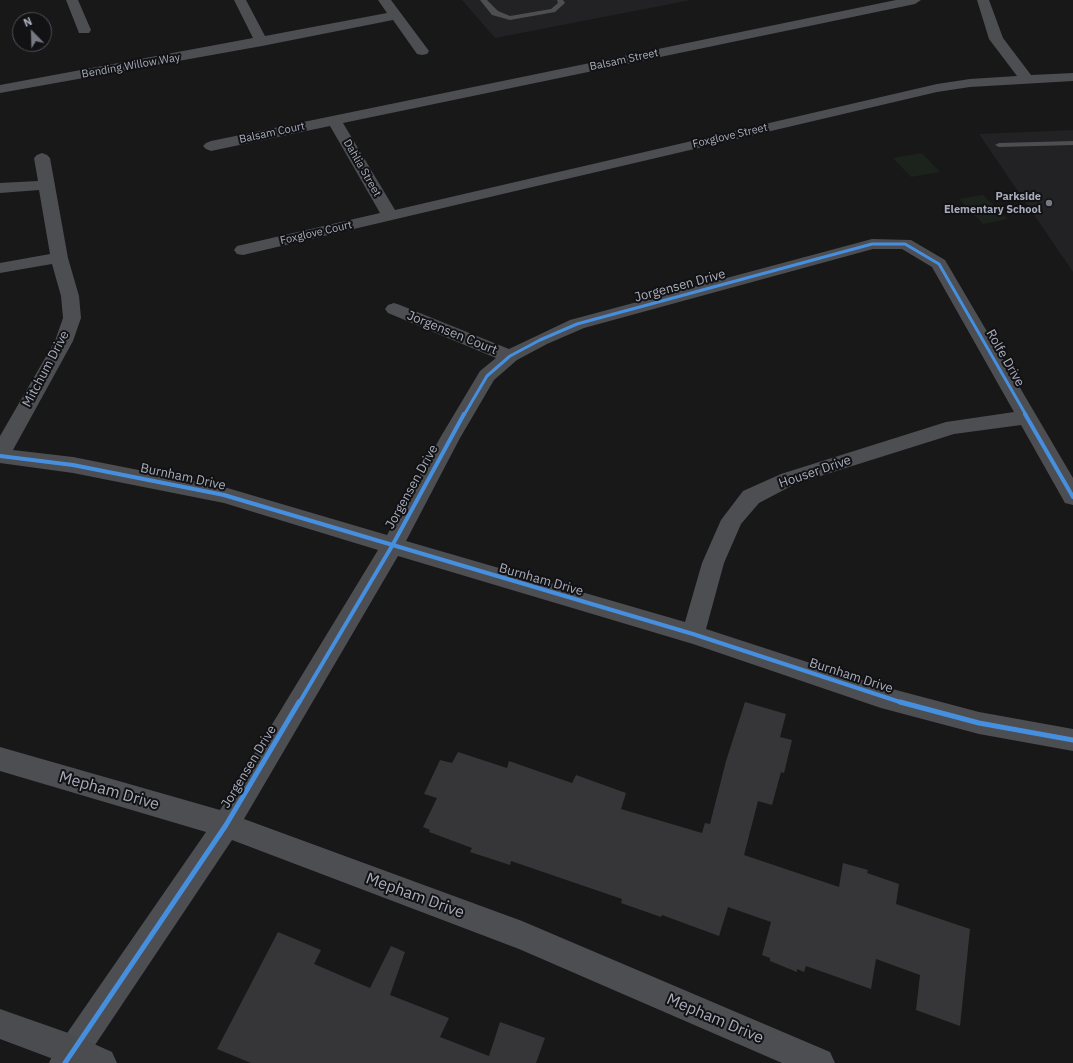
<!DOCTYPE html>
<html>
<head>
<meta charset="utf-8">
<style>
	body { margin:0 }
	#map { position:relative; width:1073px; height:1063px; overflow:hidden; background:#181819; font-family:"IBM Plex Sans",sans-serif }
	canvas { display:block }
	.north { position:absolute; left:12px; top:12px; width:40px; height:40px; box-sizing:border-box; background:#121215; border:1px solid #4e5057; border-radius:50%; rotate:337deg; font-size:11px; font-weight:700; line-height:16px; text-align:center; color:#a8adbb }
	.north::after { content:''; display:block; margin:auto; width:14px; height:18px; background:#767982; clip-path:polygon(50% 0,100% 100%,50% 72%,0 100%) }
</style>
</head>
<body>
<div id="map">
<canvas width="1073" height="1063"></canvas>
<div class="north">N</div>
</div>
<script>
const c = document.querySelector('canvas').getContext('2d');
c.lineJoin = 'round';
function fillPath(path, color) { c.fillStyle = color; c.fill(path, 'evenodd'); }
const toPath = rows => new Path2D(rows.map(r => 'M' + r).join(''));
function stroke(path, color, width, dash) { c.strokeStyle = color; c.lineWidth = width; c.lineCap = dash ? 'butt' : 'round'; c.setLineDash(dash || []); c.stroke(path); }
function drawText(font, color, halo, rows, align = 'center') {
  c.font = font + ' "IBM Plex Sans",sans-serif'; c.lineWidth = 4; c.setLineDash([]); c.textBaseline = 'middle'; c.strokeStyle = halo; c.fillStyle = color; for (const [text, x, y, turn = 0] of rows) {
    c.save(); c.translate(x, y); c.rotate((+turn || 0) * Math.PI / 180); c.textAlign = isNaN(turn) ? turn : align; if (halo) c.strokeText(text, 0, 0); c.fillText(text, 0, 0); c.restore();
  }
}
fillPath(toPath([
	[462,0,691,0,495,38],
	[1073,130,1073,272,979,134]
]), '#222225');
fillPath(toPath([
	[922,153,940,172,911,177,893,158],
	[983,195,1008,219,983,224,959,199]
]), '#1c231d');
fillPath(toPath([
	[745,702,786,714,780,737,792,740,784,773,781,772,772,805,758,801,744,855,839,887,843,863,868,870,867,873,899,884,896,904,970,929,960,1026,916,1010,920,975,876,959,871,989,806,966,804,972,797,969,797,972,770,961,770,958,762,955,771,922,728,907,719,936,662,915,661,917,621,903,622,899,511,861,510,865,470,852,472,848,429,832,430,830,423,827,437,798,424,794,440,760,452,763,458,752,507,768,509,761,572,783,576,775,626,793,621,809,702,833,705,823,710,824,726,761],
	[278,932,321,950,314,964,370,988,391,946,405,952,390,995,449,1018,440,1037,489,1056,500,1022,545,1038,536,1063,251,1063,217,1049]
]), '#363638');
fillPath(toPath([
	[480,0,487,0,498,11,510,16,551,9,558,3,557,0,563,0,565,3,555,12,510,20,492,15,480,0],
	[1073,141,1073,145,999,147,995,145,999,143,1073,141]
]), '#4c4e52');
fillPath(toPath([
	[66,0,78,0,91,30,89,33,79,33,66,0],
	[234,0,246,0,265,36,387,13,378,0,391,0,429,51,427,54,422,55,417,54,393,20,262,46,0,93,0,85,253,38,234,0],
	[896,0,921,0,915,4,343,123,395,210,937,84,970,79,1017,76,989,39,977,0,989,0,1003,38,1031,75,1073,73,1073,81,970,87,937,92,243,255,237,254,234,250,237,246,380,213,330,126,211,151,206,149,203,146,206,143,211,141,896,0],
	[42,153,47,155,50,158,68,258,79,296,81,318,73,341,13,450,73,457,224,487,387,535,440,438,480,371,496,358,388,313,385,309,388,305,394,303,400,305,509,349,570,320,872,239,911,240,945,260,1073,478,1073,505,1065,503,1021,425,954,434,795,484,759,503,741,524,724,563,706,629,881,686,979,712,1073,729,1073,751,979,734,881,708,693,644,398,556,244,819,522,921,830,1052,835,1063,782,1063,519,949,232,840,83,1063,49,1063,54,1052,206,832,0,771,0,747,220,810,378,550,224,503,73,473,0,463,0,436,55,341,63,318,61,296,52,264,0,273,0,263,50,254,39,190,0,193,0,183,38,181,34,158,37,155,42,153],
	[873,249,902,249,932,267,1014,412,946,422,781,474,743,491,721,520,702,563,685,622,406,541,460,438,494,380,517,360,547,344,584,328,873,249]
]), '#4c4e52');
fillPath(toPath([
	[0,1009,74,1035,112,1052,117,1063,64,1063,0,1039,0,1009]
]), '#4a4c50');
stroke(toPath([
	[464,415,487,376,510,356,540,340,577,324,872,244,905,244,939,264,1026,415]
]), '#468fdf', 3);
stroke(toPath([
	[1025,414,1073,497],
	[0,456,73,465,224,495,693,634,903,703],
	[299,703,392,546,464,414]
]), '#468fdf', 4);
stroke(toPath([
	[900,702,979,723,1073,740],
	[65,1063,226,825,299,702]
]), '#468fdf', 5);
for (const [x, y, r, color] of [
	[1049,203,4,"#767982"]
]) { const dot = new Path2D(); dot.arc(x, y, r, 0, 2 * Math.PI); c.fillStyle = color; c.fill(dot); stroke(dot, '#121215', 1.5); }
drawText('11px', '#a8adbb', '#121215', [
	["Balsam Street",624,60,-12],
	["Bending Willow Way",131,66,-10],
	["Balsam Court",272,133,-12],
	["Foxglove Street",730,136,-13],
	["Dahlia Street",362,168,60],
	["Foxglove Court",316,233,-13]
]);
drawText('bold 11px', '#a8adbb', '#121215', [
	["Parkside",1041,197],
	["Elementary School",1041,210]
], 'right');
drawText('13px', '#a8adbb', '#121215', [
	["Jorgensen Drive",680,286,-15],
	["Jorgensen Court",452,333,22],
	["Rolfe Drive",1005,358,60],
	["Mitchum Drive",46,369,-62],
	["Houser Drive",815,472,-19],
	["Burnham Drive",183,477,12],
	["Jorgensen Drive",412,487,-61],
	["Burnham Drive",541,580,16],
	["Burnham Drive",851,676,18],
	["Jorgensen Drive",249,767,-59]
]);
drawText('16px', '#a8adbb', '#121215', [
	["Mepham Drive",109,791,16],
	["Mepham Drive",415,896,20],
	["Mepham Drive",715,1019,23]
]);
</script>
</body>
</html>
